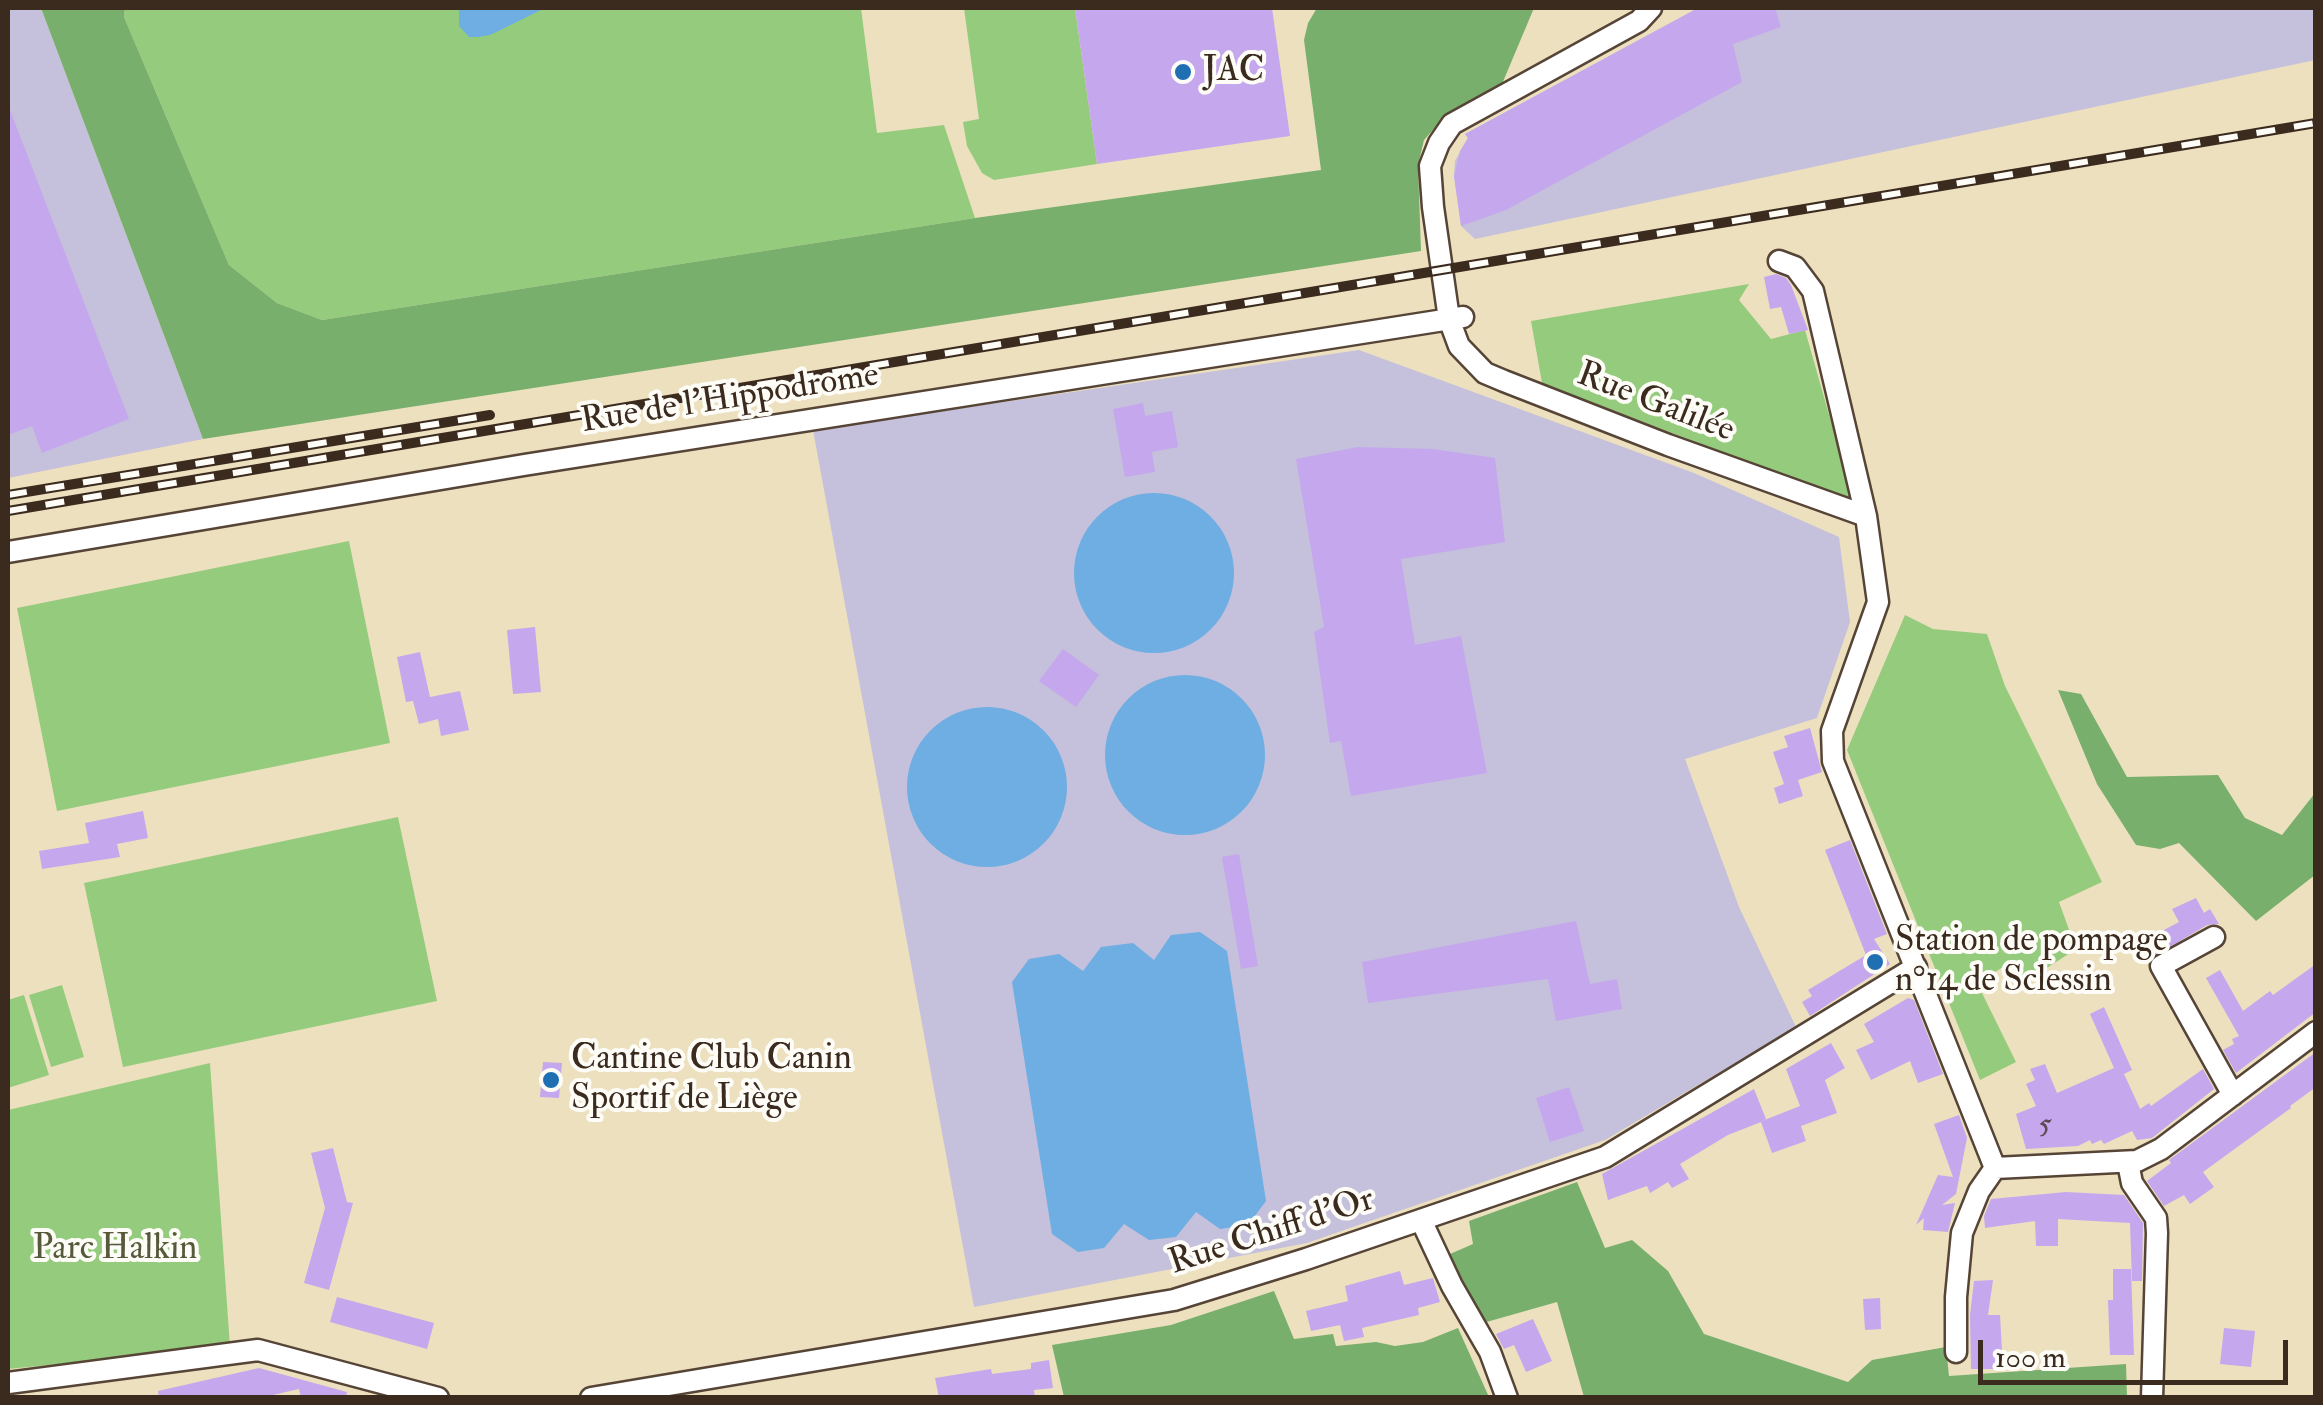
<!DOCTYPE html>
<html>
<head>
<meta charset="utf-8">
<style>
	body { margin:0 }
	#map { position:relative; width:2323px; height:1405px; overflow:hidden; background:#ede0bf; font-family:"IM FELL Double Pica",serif }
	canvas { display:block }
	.frame { position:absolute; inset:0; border:10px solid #3b2a1e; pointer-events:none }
	.scale { position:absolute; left:1978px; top:1340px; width:310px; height:45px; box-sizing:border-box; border:5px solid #3b2a1e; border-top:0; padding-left:12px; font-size:30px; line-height:35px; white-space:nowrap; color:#3b2a1e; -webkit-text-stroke:8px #fdfcf7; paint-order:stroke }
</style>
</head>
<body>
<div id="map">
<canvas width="2323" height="1405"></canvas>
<div class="frame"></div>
<div class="scale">100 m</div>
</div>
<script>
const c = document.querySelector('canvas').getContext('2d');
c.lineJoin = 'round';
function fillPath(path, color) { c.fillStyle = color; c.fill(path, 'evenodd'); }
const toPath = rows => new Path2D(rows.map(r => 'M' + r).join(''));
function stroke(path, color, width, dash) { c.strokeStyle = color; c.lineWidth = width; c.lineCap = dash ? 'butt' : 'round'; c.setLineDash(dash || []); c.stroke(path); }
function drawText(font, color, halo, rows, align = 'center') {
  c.font = font + ' "IM FELL Double Pica",serif'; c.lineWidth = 8; c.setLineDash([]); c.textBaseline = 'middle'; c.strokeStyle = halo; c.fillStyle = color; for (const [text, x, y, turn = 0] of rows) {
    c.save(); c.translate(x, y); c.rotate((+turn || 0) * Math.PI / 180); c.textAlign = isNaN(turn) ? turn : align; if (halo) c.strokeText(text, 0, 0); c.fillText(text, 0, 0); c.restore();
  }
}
fillPath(toPath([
	[8,8,41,8,203,439,8,478],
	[1698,8,2315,8,2315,60,1475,239,1461,226,1454,176,1455,161,1468,138,1465,134],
	[1359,350,1694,473,1839,537,1850,622,1817,718,1685,759,1739,907,1796,1027,1605,1140,1347,1229,1307,1243,974,1307,813,430]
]), '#c5c0db');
fillPath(toPath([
	[125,8,861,8,877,133,944,125,975,218,322,320,277,303,229,265,124,17],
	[964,8,1075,8,1097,164,994,180,982,173,967,146,963,122,979,119],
	[1749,284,1739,300,1771,339,1805,330,1854,503,1542,383,1531,321],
	[349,541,390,743,57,811,17,608],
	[1905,615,1933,629,1987,634,2005,686,2102,882,2059,902,2076,949,2021,985,2008,964,1977,983,2016,1062,1980,1080,1847,750],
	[398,817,437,1001,123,1067,84,883],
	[62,985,84,1057,51,1067,29,995],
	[24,995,49,1075,8,1088,8,1000],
	[210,1063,230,1347,8,1369,8,1110]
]), '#95cb7d');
fillPath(toPath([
	[41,8,125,8,124,17,229,265,277,303,322,320,975,218,1321,170,1304,40,1308,23,1317,8,1534,8,1502,84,1446,115,1424,140,1418,165,1421,251,203,439],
	[2058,690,2081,694,2127,777,2218,775,2245,818,2282,835,2315,793,2315,875,2256,921,2179,843,2160,849,2136,845,2097,784],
	[1577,1182,1605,1248,1632,1240,1668,1271,1704,1334,1848,1382,1872,1360,1946,1347,1949,1376,2126,1364,2127,1397,1584,1397,1557,1302,1483,1323,1450,1254,1473,1244,1469,1221],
	[1274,1291,1294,1339,1333,1334,1336,1346,1376,1342,1395,1346,1423,1342,1458,1328,1489,1397,1064,1397,1052,1345,1171,1325]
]), '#78af6c');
fillPath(toPath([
	[459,8,545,8,490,35,478,37,469,37,459,26],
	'1074 573a80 80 0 1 1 160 0a80 80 0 1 1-160 0Z',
	'1105 755a80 80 0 1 1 160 0a80 80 0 1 1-160 0Z',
	'907 787a80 80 0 1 1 160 0a80 80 0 1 1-160 0Z',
	[1200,932,1227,951,1266,1201,1248,1225,1220,1229,1196,1212,1176,1237,1149,1240,1124,1224,1104,1248,1078,1252,1052,1234,1012,982,1029,959,1059,954,1083,971,1101,947,1133,943,1154,960,1171,935]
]), '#6eaee2');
fillPath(toPath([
	[1075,8,1272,8,1290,136,1097,164],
	[1698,8,1775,8,1781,27,1733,44,1742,82,1506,210,1461,226,1454,176,1460,151,1468,138,1465,134],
	[8,105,129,419,42,453,32,426,8,435],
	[1776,274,1786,278,1791,285,1808,330,1789,334,1781,307,1770,309,1764,277],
	[1143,403,1145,416,1172,411,1178,447,1152,452,1155,472,1125,477,1113,409],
	[1358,447,1433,449,1495,458,1505,542,1401,559,1415,645,1461,636,1487,773,1351,796,1341,741,1330,743,1314,632,1324,627,1296,459],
	[535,627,541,692,513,694,507,630],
	[1063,649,1099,675,1076,707,1039,681],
	[420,652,430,697,460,691,469,730,441,736,438,719,419,724,413,701,406,702,397,657],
	[1810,728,1822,772,1798,780,1803,796,1779,804,1774,788,1784,784,1773,752,1788,747,1784,736],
	[143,811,148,838,117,844,120,857,42,869,39,851,89,843,85,823],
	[1850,840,1887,934,1874,939,1890,964,1810,1016,1802,1002,1812,996,1808,990,1866,955,1825,850],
	[1239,854,1258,966,1241,969,1222,857],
	[2196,898,2204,913,2210,909,2219,924,2207,925,2150,959,2141,942,2179,922,2172,909],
	[1576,921,1590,984,1617,979,1622,1009,1556,1021,1548,979,1368,1003,1362,962],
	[2316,964,2316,1012,2236,1073,2223,1050,2234,1044,2232,1039,2239,1036,2206,978,2220,970,2243,1011,2270,991,2273,995],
	[1908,998,1914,1000,1943,1074,1918,1083,1910,1061,1871,1080,1856,1050,1874,1042,1864,1024],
	[2104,1007,2132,1070,2124,1074,2142,1113,2140,1109,2149,1103,2151,1106,2203,1069,2214,1089,2152,1138,2137,1140,2132,1131,2104,1144,2101,1140,2092,1144,2090,1140,2078,1146,2026,1149,2016,1114,2036,1106,2026,1084,2035,1080,2030,1069,2045,1064,2057,1093,2114,1068,2090,1014],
	[1831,1043,1845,1068,1825,1080,1837,1113,1801,1126,1806,1141,1772,1153,1761,1122,1728,1135,1680,1164,1689,1179,1672,1188,1668,1182,1650,1193,1647,1186,1608,1200,1602,1174,1754,1089,1766,1119,1762,1121,1800,1106,1786,1069],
	[2316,1052,2316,1087,2290,1106,2291,1108,2203,1172,2214,1187,2190,1204,2184,1195,2164,1206,2147,1181,2171,1163,2169,1160],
	[543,1062,562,1063,559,1098,540,1097],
	[1569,1087,1584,1131,1550,1142,1536,1098],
	[1959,1115,1967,1138,1956,1194,1942,1205,1955,1203,1948,1232,1923,1230,1924,1218,1916,1225,1938,1175,1953,1177,1934,1124],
	[333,1148,347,1202,353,1203,329,1290,304,1283,325,1208,311,1153],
	[2066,1192,2124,1195,2143,1223,2142,1281,2132,1281,2130,1223,2058,1219,2058,1246,2036,1246,2035,1221,1985,1228,1984,1216,1991,1199],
	[2113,1269,2131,1269,2134,1355,2110,1355,2108,1300,2113,1300],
	[1400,1271,1404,1285,1433,1278,1440,1302,1418,1308,1419,1315,1362,1328,1364,1337,1344,1341,1340,1325,1311,1331,1306,1311,1348,1301,1345,1286],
	[1993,1280,1988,1315,2000,1315,2003,1369,1971,1369,1970,1315,1974,1281],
	[337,1297,434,1323,427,1349,330,1322],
	[1880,1298,1881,1329,1865,1330,1863,1299],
	[1533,1319,1552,1361,1526,1372,1514,1345,1504,1349,1496,1334],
	[2224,1328,2255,1331,2251,1367,2220,1364],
	[1049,1360,1053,1388,1034,1390,1035,1398,939,1398,935,1378,991,1369,992,1374,1031,1369,1031,1363],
	[259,1368,347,1392,346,1398,301,1398,299,1389,260,1398,159,1398,158,1391]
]), '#c5a7ed');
const street = toPath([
	[1651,8,1639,21,1452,124,1439,143,1430,166,1433,207,1449,319,1459,346,1485,373,1504,381,1668,445,1866,516],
	[1779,261,1795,267,1813,291,1866,516,1878,602,1832,731,1833,761,1995,1168],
	[8,552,524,465,1463,317],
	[2214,937,2161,966,2233,1095],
	[2128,1163,2132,1183,2156,1218,2157,1233,2152,1398],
	[1995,1168,2137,1161,2161,1149,2316,1032],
	[1421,1220,1452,1286,1490,1352,1507,1398],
	[1956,1352,1956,1297,1962,1233,1979,1191,1995,1168],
	[8,1383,258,1350,438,1398],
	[591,1398,1174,1300,1306,1259,1605,1157,1916,967]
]);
stroke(street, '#564536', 25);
stroke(street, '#fff', 20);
const rail = toPath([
	[8,495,490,415],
	[8,511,2316,123]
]);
stroke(rail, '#3b2a1e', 10);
stroke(rail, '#fdfcf7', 6, [19]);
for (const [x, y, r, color] of [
	[1183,72,10,"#1f6fb2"],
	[1875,962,10,"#1f6fb2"],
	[551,1080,10,"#1f6fb2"]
]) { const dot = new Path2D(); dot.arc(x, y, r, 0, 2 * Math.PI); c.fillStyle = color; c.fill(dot); stroke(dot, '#fdfcf7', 4); }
drawText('30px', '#5e4952', null, [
	["5",2045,1127]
]);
drawText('35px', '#3b2a1e', '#fdfcf7', [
	["JAC",1203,72],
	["Station de pompage",1895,942],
	["n°14 de Sclessin",1895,982],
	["Cantine Club Canin",571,1060],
	["Sportif de Liège",571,1100]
], 'left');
drawText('35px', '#3b2a1e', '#fdfcf7', [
	["Rue de l'Hippodrome",730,400,-9],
	["Rue Galilée",1655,404,21],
	["Rue Chiff d'Or",1272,1233,-18]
]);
drawText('35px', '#565a3a', '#fdfcf7', [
	["Parc Halkin",115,1250]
]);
</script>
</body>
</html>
